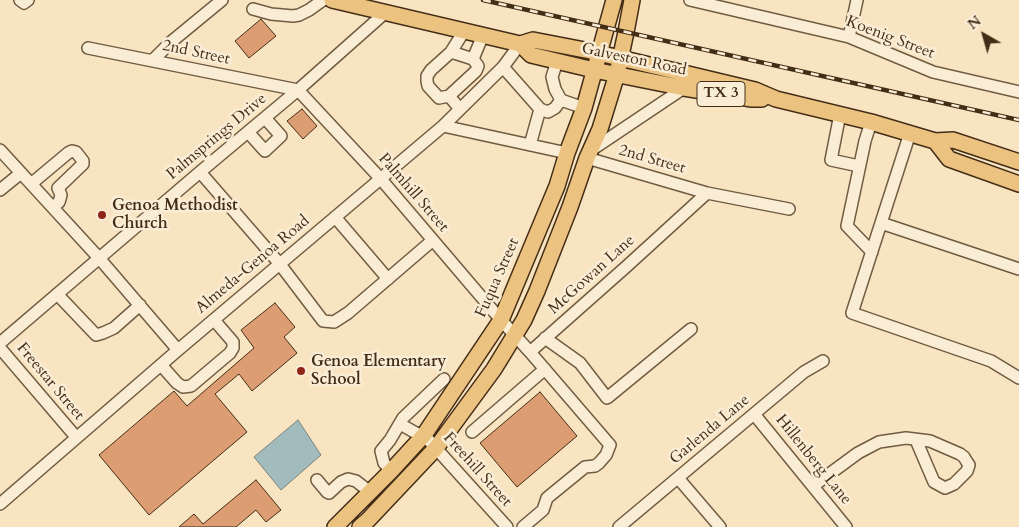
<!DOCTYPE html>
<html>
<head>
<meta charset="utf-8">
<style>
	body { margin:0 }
	#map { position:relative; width:1019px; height:527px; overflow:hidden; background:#f8e4c0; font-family:Cardo,serif }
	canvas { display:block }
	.north { position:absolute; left:959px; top:10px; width:50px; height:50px; -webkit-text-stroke:4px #faedd6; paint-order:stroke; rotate:322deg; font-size:14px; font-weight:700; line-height:20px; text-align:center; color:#442d17 }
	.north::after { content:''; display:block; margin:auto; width:18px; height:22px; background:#442d17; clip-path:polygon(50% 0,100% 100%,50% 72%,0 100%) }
</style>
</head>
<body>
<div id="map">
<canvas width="1019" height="527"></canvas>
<div class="north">N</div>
</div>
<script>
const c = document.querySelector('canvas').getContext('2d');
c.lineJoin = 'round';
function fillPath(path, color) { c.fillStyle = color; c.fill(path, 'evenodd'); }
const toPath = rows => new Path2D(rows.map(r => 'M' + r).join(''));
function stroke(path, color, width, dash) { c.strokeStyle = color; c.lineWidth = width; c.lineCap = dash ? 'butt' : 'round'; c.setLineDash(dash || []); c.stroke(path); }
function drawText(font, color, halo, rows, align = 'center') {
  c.font = font + ' Cardo,serif'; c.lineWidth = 5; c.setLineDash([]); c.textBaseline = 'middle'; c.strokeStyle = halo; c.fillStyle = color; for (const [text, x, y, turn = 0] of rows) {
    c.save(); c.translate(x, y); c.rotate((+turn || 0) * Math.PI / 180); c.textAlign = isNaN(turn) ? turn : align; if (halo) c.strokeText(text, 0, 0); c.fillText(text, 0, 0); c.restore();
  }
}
const water = toPath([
	[298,420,321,455,281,490,254,457,298,420]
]);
fillPath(water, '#a2bcbd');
stroke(water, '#7c837b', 1);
const building = toPath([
	[261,19,276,36,249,58,235,41,261,19],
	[302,109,317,126,303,139,287,121,302,109],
	[275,303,295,327,284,337,297,353,252,391,239,374,215,394,247,432,149,515,99,455,174,391,187,406,254,348,241,330,275,303],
	[540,392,577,436,517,487,480,443,540,392],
	[256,480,281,510,266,522,256,510,236,527,179,527,194,514,203,524,256,480]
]);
fillPath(building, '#dd9d73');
stroke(building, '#442d17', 1);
const minor = toPath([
	[20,0,24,3,28,0],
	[690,0,849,37,933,72,1019,92],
	[253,9,271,14,293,16,299,15,309,10,323,0],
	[849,37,857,0],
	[88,48,298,90],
	[473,59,483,35],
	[153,60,171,42,222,0],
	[503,67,540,109,548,112,555,108,561,100,555,89,552,77,557,61],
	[298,90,380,178,501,320,530,352,610,445,606,455,599,463,595,466,585,467,547,498,543,510,523,527],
	[449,96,476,71,478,66,473,59,451,52],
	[561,100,584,108],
	[460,109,449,96,439,98,428,86,427,81,427,76,431,70,451,52,464,31],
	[840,114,831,160,859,166],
	[871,122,865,141,847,226,872,252],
	[443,126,567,153],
	[248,132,265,151,281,136,265,118],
	[910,133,852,313,991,361,1019,378],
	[530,145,540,109],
	[0,150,99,258,178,350],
	[590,151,684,88],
	[587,158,707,193,789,209],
	[200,172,279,263,323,321,334,322,348,313,433,240],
	[31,184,68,153,72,151,76,152,83,161,83,164,58,188,61,195,60,199,59,202,53,207],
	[0,190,21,173],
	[335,217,388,279],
	[881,223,1019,269],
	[57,294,96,335,103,333,114,328,140,305],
	[545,338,580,363,607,398,691,329],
	[0,343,200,172,298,90,386,12],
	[0,348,76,437],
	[530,352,627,266,707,193],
	[161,365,177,383,183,387,191,386,230,353,233,348,233,342,214,320],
	[754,414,846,527],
	[400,424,416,433,424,435,507,527],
	[472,432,545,369],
	[391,471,384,463,381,451,390,440,403,418,444,379],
	[678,478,720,527],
	[317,480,327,492,329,493,341,482,348,479,356,481,370,492],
	[813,486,858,453,879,442,906,438,930,441,960,454,964,457,967,462,969,465,967,471,954,484,945,488,934,482,916,440],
	[0,504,178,350,443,126,503,67,520,44],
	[619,527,804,372,823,361]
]);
const major = toPath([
	[332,0,520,44,533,40,590,51,688,74,755,90,776,99,871,122,935,141,953,140,1019,162],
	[520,44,531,55,594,70,684,88,752,99,762,99],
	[935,141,949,159,1019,184],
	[335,527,391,471,424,435,501,320,557,186,567,153,584,108,614,0],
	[360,527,368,520,436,448,494,369,524,320,537,291,570,207,587,158,600,129,617,74,626,32,632,0]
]);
stroke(minor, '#715b41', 14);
stroke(major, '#442d17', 18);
stroke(minor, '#faedd6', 11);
stroke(major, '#ecc280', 15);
const rail = toPath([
	[483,0,1019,120]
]);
stroke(rail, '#442d17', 4.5);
stroke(rail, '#faedd6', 2.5, [8]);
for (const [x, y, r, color] of [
	[102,215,5,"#8f2418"],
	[301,371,5,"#8f2418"]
]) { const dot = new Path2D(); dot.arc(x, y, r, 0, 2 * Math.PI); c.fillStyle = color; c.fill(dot); stroke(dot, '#faedd6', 2); }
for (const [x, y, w] of [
	[721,94,48]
]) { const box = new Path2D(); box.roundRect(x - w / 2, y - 12.5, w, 25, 4); c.fillStyle = '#faedd6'; c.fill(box); stroke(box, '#442d17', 1); }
drawText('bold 15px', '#442d17', null, [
	["TX 3",721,94]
]);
drawText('16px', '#442d17', '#faedd6', [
	["Koenig Street",890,38,21],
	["2nd Street",196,53,12],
	["Galveston Road",634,60,12],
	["Palmsprings Drive",217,137,-40],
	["2nd Street",652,160,16],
	["Palmhill Street",413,193,49],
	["Almeda-Genoa Road",253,265,-40],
	["McGowan Lane",592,275,-42],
	["Fuqua Street",498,278,-66],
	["Freestar Street",50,382,50],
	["Garlenda Lane",710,430,-40],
	["Hillenberg Lane",813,460,51],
	["Freehill Street",477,470,48]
]);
drawText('bold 16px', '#442d17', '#faedd6', [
	["Genoa Methodist",112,206],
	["Church",112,224],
	["Genoa Elementary",311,362],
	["School",311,380]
], 'left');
</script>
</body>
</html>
